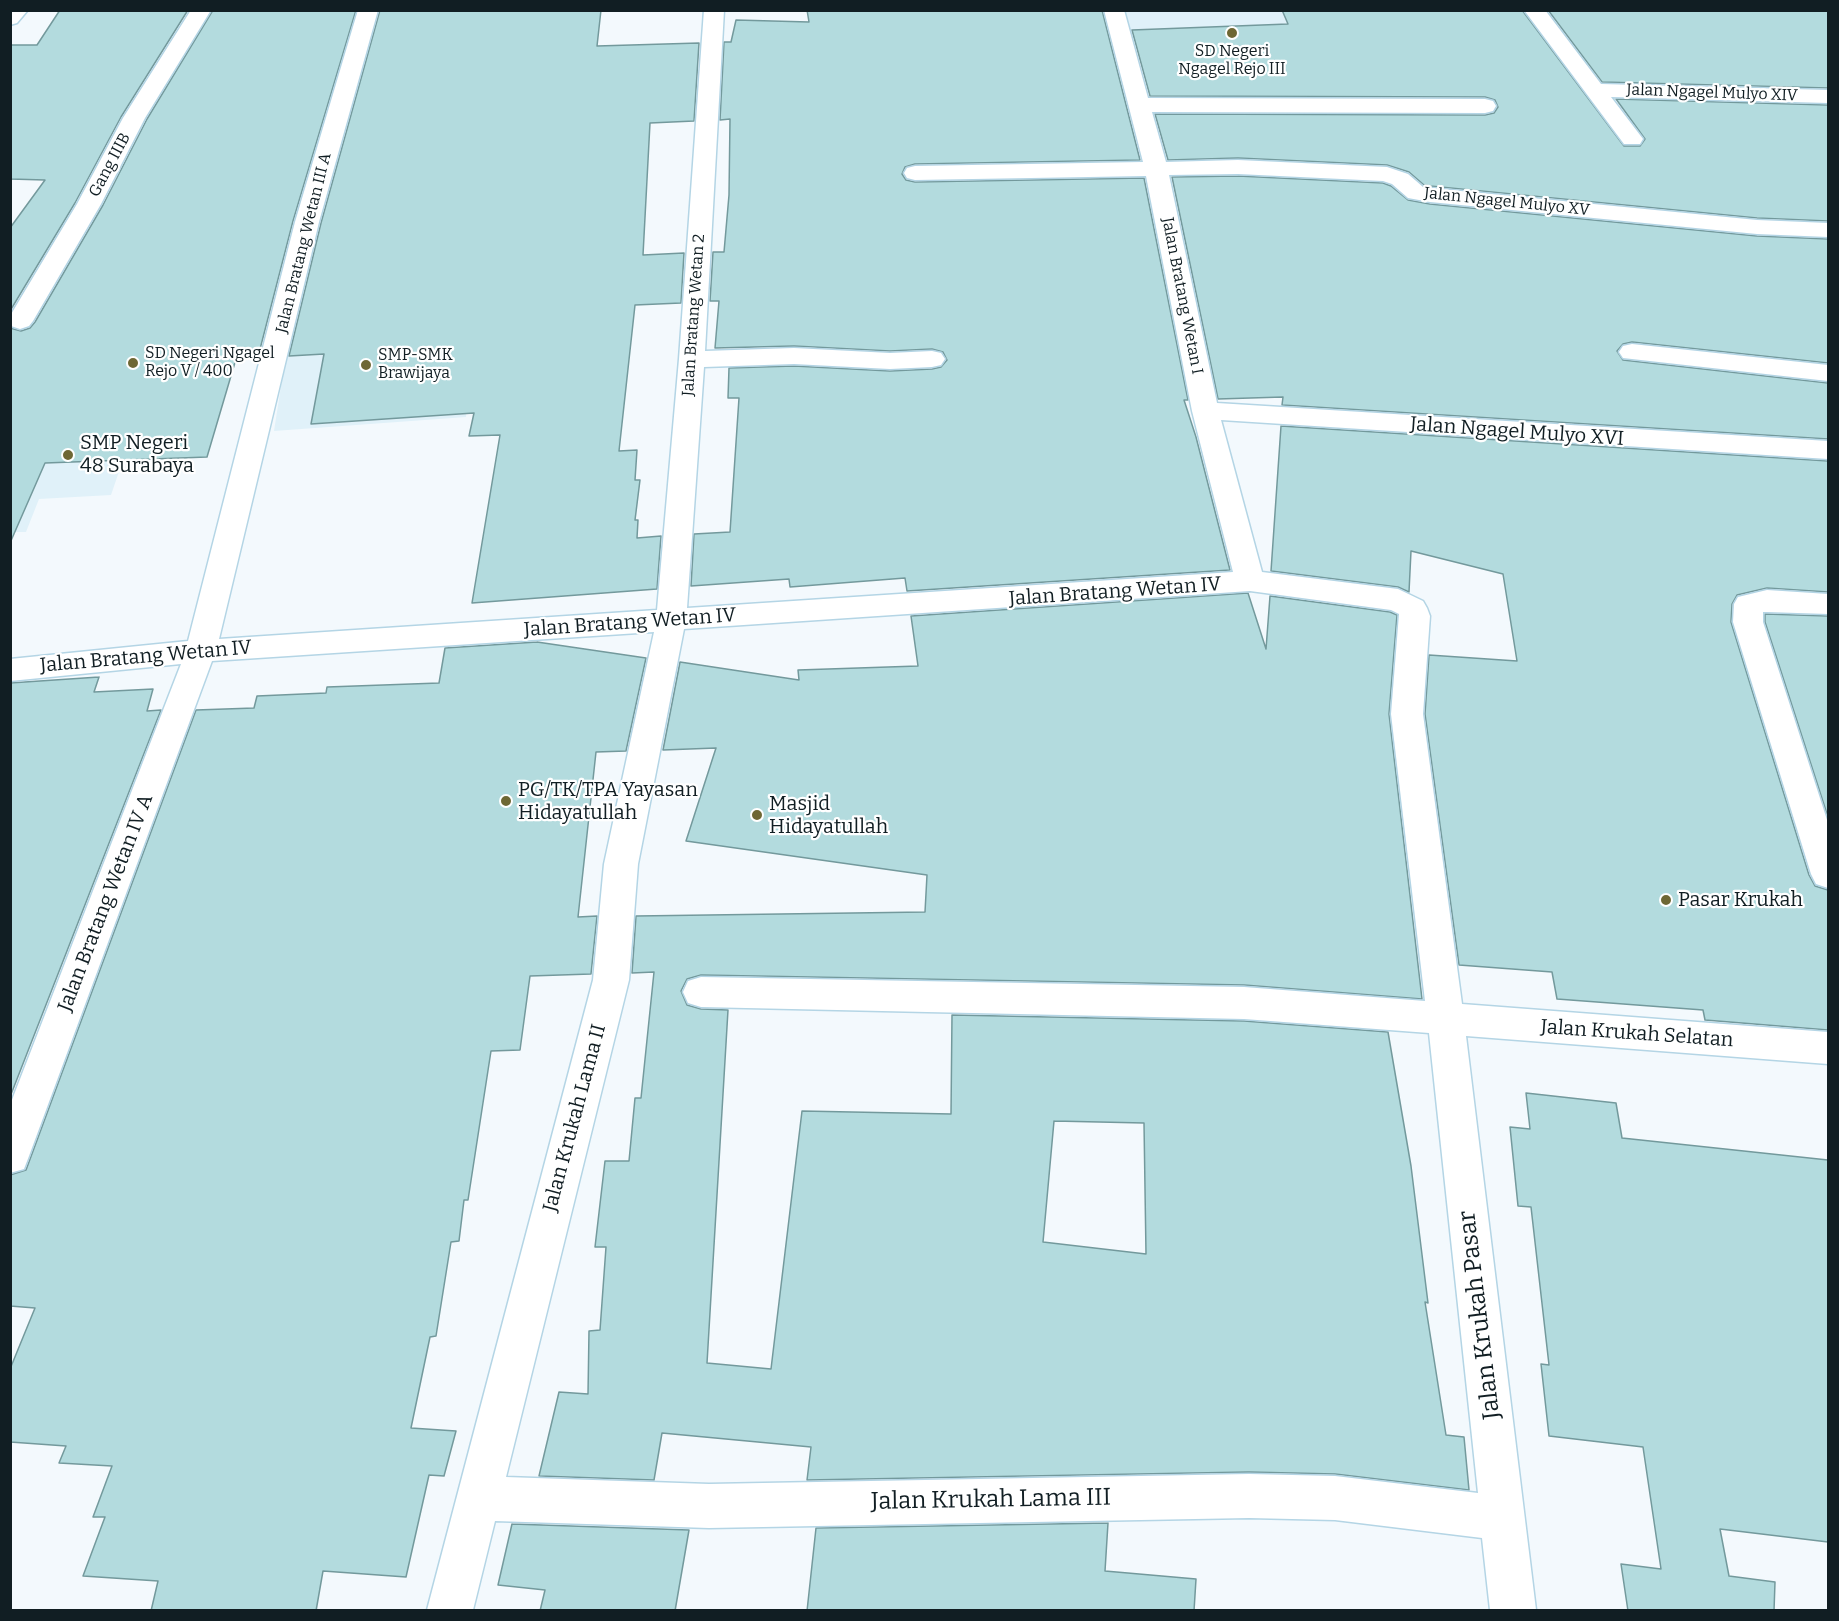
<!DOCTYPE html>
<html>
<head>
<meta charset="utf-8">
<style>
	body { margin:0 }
	#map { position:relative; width:1839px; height:1621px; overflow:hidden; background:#f3f9fd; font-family:Bitter,serif }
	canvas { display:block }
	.frame { position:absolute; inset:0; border:12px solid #111e23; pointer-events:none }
</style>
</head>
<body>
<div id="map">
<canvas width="1839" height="1621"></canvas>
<div class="frame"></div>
</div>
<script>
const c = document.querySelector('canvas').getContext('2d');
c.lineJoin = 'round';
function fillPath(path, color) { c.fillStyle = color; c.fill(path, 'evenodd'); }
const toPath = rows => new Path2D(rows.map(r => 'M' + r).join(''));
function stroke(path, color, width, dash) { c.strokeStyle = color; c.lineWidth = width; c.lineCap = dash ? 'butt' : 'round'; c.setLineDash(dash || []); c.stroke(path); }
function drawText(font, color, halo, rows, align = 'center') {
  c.font = font + ' Bitter,serif'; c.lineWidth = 4.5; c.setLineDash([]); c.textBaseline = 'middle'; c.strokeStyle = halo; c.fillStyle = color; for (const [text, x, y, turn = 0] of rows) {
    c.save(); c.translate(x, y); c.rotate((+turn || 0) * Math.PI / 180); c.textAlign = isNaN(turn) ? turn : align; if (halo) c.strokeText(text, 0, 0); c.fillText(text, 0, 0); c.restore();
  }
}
fillPath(toPath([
	[1124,11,1322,11,1345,55,1142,64],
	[402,315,469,375,466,417,274,431,286,354,295,322],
	[141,407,111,495,39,499,26,532,11,532,11,414]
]), '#e0f1f9');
const building = toPath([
	[60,10,188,10,121,117,75,203,10,311,10,228,45,180,10,179,10,45,37,45,60,10],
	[213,10,356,10,293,221,258,357,236,359,207,457,45,463,10,543,10,328,21,331,30,328,35,322,103,205,147,119,213,10],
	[380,10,601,10,597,46,699,43,694,121,650,123,643,255,684,253,681,303,635,305,619,451,637,450,635,480,640,480,635,520,638,520,637,538,661,536,657,589,472,603,500,435,469,436,474,413,311,424,324,354,289,356,321,223,380,10],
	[807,10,1102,10,1140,160,915,164,905,167,902,174,906,180,915,182,1144,178,1188,400,1184,400,1196,437,1230,570,907,591,905,578,790,587,789,579,691,586,694,534,730,532,739,398,728,398,729,368,794,366,890,371,932,369,941,367,947,360,943,352,932,349,890,351,794,346,715,348,719,301,710,301,713,252,724,252,729,195,730,119,720,120,724,42,731,42,736,20,809,22,807,10],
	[1282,10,1522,10,1624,146,1640,146,1645,139,1616,99,1828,105,1828,221,1757,218,1430,186,1424,185,1409,172,1387,165,1238,158,1168,160,1155,114,1485,115,1494,113,1498,107,1495,100,1485,97,1150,96,1132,30,1288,24,1282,10],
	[1548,10,1828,10,1828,88,1602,82,1548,10],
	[1238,176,1383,183,1391,186,1408,200,1430,204,1757,236,1828,239,1828,363,1632,342,1623,344,1617,351,1623,360,1828,383,1828,439,1282,405,1283,397,1218,399,1172,177,1238,176],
	[1281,426,1828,461,1828,592,1767,588,1737,595,1732,604,1731,622,1809,875,1815,886,1828,890,1828,1030,1705,1020,1703,1010,1557,999,1552,972,1459,965,1425,714,1429,655,1517,661,1503,574,1411,551,1409,592,1398,587,1271,571,1281,426],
	[1248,593,1266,649,1270,596,1390,612,1397,615,1389,714,1422,999,1244,985,701,975,687,979,681,991,687,1005,701,1009,728,1010,707,1363,771,1369,802,1111,951,1114,952,1015,1244,1021,1388,1032,1411,1166,1428,1303,1425,1302,1446,1435,1464,1437,1469,1490,1335,1474,1249,1472,807,1480,811,1447,662,1433,654,1480,539,1476,559,1392,588,1394,589,1331,600,1330,606,1247,595,1247,605,1161,629,1161,635,1098,641,1098,654,972,632,973,636,916,925,912,927,875,686,841,716,748,663,750,680,662,799,680,798,670,918,666,911,616,1248,593],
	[1054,1121,1144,1123,1146,1254,1043,1242,1054,1121],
	[1765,614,1828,616,1828,817,1765,622,1765,614],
	[537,642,646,658,626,751,596,752,578,917,597,916,591,974,530,976,520,1050,491,1051,468,1200,464,1200,459,1241,451,1242,436,1336,430,1337,411,1428,456,1431,444,1476,429,1475,406,1577,323,1571,316,1611,151,1611,158,1581,83,1576,105,1517,93,1517,112,1466,59,1463,66,1446,10,1442,10,1369,35,1308,10,1306,10,1175,26,1170,196,710,254,708,257,696,326,693,327,687,439,683,445,648,537,642],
	[99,677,94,692,153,689,147,711,161,710,10,1097,10,683,99,677],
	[1526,1093,1616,1103,1622,1138,1828,1160,1828,1542,1720,1529,1729,1576,1775,1582,1774,1611,1628,1611,1621,1564,1661,1569,1643,1447,1549,1436,1541,1364,1549,1365,1531,1207,1518,1206,1510,1127,1530,1129,1526,1093],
	[1108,1523,1105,1571,1196,1579,1194,1611,807,1611,816,1528,1108,1523],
	[512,1524,689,1530,675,1611,540,1611,545,1590,498,1585,512,1524]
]);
fillPath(building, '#b3dbde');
stroke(building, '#73999c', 1.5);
const minor = toPath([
	[10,10,28,10,17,23,10,25,10,10],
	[191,10,211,10,145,118,101,204,33,321,29,326,20,329,11,326,10,316,77,204,123,118,191,10],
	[358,10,378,10,319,222,219,639,657,610,679,359,704,10,724,10,705,351,794,348,890,353,932,351,941,353,945,359,941,365,932,367,890,369,794,364,704,367,687,608,1233,572,1192,411,1146,176,915,180,907,178,904,173,907,168,915,166,1143,162,1104,10,1124,10,1148,98,1485,99,1493,101,1496,106,1493,111,1485,113,1152,112,1166,162,1238,160,1387,167,1408,174,1423,187,1430,188,1757,220,1828,223,1828,237,1757,234,1430,202,1408,198,1392,184,1383,181,1238,174,1169,175,1217,403,1828,441,1828,459,1221,420,1262,572,1398,589,1423,601,1427,608,1430,616,1423,714,1462,1004,1828,1032,1828,1064,1466,1036,1536,1610,1490,1610,1482,1538,1335,1520,1249,1518,709,1528,495,1521,473,1610,427,1610,593,980,604,864,654,632,212,661,29,1156,24,1169,10,1173,10,1105,181,664,10,681,10,659,188,641,295,222,358,10],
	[1250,591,1391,610,1399,614,1391,714,1425,1001,1244,987,701,977,688,981,683,992,688,1003,701,1007,1244,1019,1429,1033,1478,1493,1335,1476,1249,1474,709,1484,506,1477,629,980,638,864,684,629,1250,591],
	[1524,10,1545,10,1601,84,1828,90,1828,103,1611,97,1643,139,1640,144,1624,144,1524,10],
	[1632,344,1828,365,1828,381,1623,358,1619,352,1623,346,1632,344],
	[1767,590,1828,594,1828,614,1767,612,1763,612,1763,622,1828,823,1828,888,1816,884,1811,874,1733,622,1734,604,1738,597,1767,590]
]);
stroke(minor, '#b4d5e5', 3);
fillPath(minor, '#fff');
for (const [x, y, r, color] of [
	[1232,33,6,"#6e6734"],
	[133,363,6,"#6e6734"],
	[366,365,6,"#6e6734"],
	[68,455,6,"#6e6734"],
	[506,801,6,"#6e6734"],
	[757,815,6,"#6e6734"],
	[1666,900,6,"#6e6734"]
]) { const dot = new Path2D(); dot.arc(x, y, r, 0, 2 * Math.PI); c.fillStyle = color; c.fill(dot); stroke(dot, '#fff', 2); }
drawText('16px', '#111e23', '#fff', [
	["SD Negeri",1232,52,"center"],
	["Ngagel Rejo III",1232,70,"center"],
	["SD Negeri Ngagel",145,354],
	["Rejo V / 400",145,372],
	["SMP-SMK",378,356],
	["Brawijaya",378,374]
], 'left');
drawText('16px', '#111e23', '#fff', [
	["Jalan Ngagel Mulyo XIV",1712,93,2],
	["Gang IIIB",110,165,-62],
	["Jalan Ngagel Mulyo XV",1507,202,6],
	["Jalan Bratang Wetan III A",304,243,-76],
	["Jalan Bratang Wetan I",1182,296,79],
	["Jalan Bratang Wetan 2",694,315,-86]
]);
drawText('20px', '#111e23', '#fff', [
	["Jalan Ngagel Mulyo XVI",1517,432,4],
	["Jalan Bratang Wetan IV",1115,592,-4],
	["Jalan Bratang Wetan IV",630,623,-4],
	["Jalan Bratang Wetan IV",146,657,-5],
	["Jalan Bratang Wetan IV A",106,903,-69],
	["Jalan Krukah Selatan",1637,1034,4],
	["Jalan Krukah Lama II",575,1118,-75]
]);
drawText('20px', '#111e23', '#fff', [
	["SMP Negeri",80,443],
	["48 Surabaya",80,466],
	["PG/TK/TPA Yayasan",518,790],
	["Hidayatullah",518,813],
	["Masjid",769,804],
	["Hidayatullah",769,827],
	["Pasar Krukah",1678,900]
], 'left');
drawText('24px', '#111e23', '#fff', [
	["Jalan Krukah Pasar",1480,1315,-97],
	["Jalan Krukah Lama III",991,1500,-1]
]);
</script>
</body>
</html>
